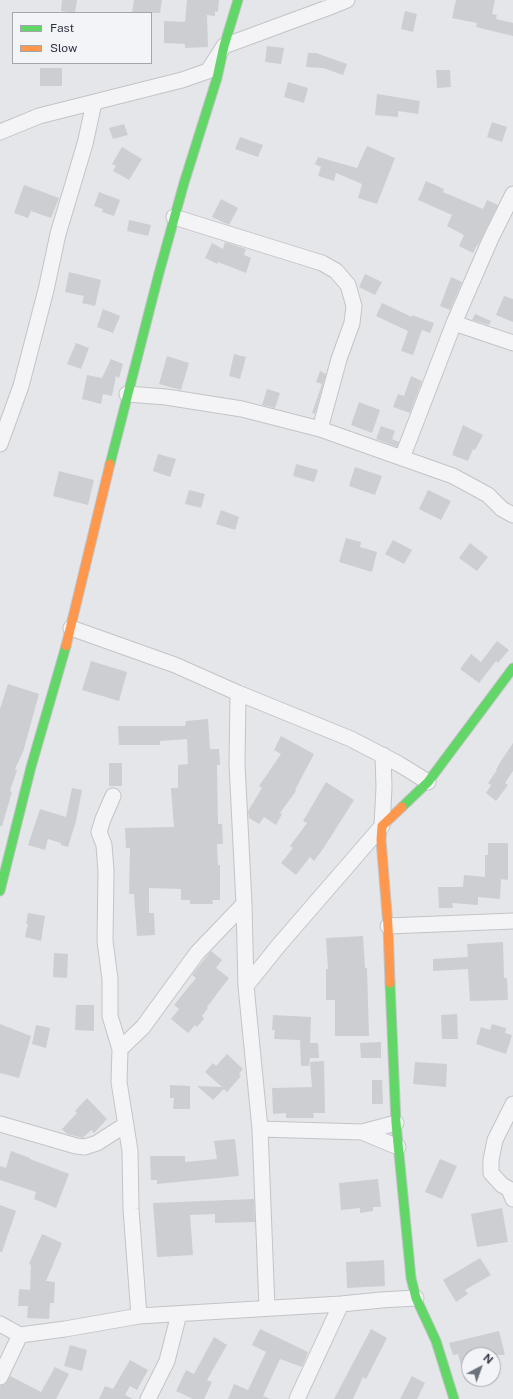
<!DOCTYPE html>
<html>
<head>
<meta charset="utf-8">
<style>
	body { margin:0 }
	#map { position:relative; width:513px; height:1399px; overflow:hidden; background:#e4e6e9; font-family:"Public Sans",sans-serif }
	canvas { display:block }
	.legend { position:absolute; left:12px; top:12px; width:140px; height:52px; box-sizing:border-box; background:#f3f4f8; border:1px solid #a3a6af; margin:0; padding:5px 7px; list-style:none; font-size:12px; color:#2c3241 }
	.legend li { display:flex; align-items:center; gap:8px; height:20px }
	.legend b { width:20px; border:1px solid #a3a6af }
	.north { position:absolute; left:461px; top:1347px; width:40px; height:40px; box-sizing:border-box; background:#f3f4f8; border:1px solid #a3a6af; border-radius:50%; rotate:41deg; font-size:11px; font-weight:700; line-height:16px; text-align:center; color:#2c3241 }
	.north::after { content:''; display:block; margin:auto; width:14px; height:18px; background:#6c717c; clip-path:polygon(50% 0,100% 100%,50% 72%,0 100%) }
</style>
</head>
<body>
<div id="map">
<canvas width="513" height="1399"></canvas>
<ul class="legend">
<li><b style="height:5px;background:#63d668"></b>Fast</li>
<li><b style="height:5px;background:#ff974d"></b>Slow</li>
</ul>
<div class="north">N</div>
</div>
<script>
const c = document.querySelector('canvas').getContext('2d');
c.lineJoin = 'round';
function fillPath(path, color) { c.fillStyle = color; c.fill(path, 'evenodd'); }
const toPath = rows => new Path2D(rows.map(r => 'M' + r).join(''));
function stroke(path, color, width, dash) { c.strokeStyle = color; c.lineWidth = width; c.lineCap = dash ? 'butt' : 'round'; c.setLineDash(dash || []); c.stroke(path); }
fillPath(toPath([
	[62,0,77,0,75,13,61,11],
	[134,0,162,0,160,13,132,13],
	[187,0,219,0,218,12,215,11,215,16,207,15,208,47,185,48,185,44,164,43,164,21,185,22],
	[456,0,495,0,492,14,497,15,496,19,513,23,513,36,476,27,477,23,452,18],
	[405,11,417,14,413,32,401,29],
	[267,46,284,48,281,64,265,62],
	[308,53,316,53,347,64,343,75,323,68,306,67],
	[40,68,62,68,62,86,40,86],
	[436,70,450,70,451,87,437,88],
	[288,82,308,88,304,103,284,97],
	[377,94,420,101,418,114,398,111,398,117,375,115],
	[492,122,507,127,502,142,487,137],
	[124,124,128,135,113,139,109,128],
	[240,137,263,145,258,157,235,149],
	[367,146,395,158,377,204,358,198,362,184,336,173,334,181,318,176,321,167,315,164,318,157,357,168],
	[122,147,142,159,129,180,113,171,116,166,112,164],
	[426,181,444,189,443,192,483,209,487,200,498,205,478,245,477,245,473,253,459,246,464,235,447,226,452,215,418,200],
	[24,185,59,198,51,218,31,211,28,218,14,213],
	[99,192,120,200,114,216,102,212,103,209,94,206],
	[221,199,238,208,229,225,212,217],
	[129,220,151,225,148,236,127,231],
	[225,242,246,249,244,255,251,258,246,273,218,262,217,264,205,258,212,243,223,249],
	[69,272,101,280,95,306,82,303,84,296,65,292],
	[365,274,382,282,375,295,359,287],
	[451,277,462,282,450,310,440,306],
	[504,296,513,299,513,322,496,315],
	[382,303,412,317,412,315,434,323,430,333,422,330,413,355,401,351,408,331,376,316],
	[103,309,120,316,113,333,97,327],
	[475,314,491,321,489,325,472,320],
	[76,343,89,348,81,369,67,364],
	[234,354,246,357,240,379,229,376],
	[167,356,189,363,181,390,159,384],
	[111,359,123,364,119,378,116,376,112,396,103,394,101,404,82,399,87,375,102,378],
	[320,371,326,374,315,414,312,413,322,384,316,382],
	[411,376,422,381,410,413,393,407,398,394,404,396],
	[267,389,280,393,275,408,262,405],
	[359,402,380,410,372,433,351,425],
	[463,425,483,435,475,450,473,449,468,461,452,455],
	[381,426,395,431,392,439,399,442,397,447,376,439],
	[158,454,176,459,170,477,153,471],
	[296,464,318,470,314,482,293,476],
	[355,467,382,476,375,495,349,486],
	[59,471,94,480,88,505,53,496],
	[189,490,205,494,201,508,185,504],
	[428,490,451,501,441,520,419,509],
	[221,510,239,517,235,530,216,524],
	[346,538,361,542,360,547,377,552,372,572,339,562],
	[393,540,412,550,404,564,385,554],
	[470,543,488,557,477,571,459,558],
	[497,641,509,650,498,663,496,661,479,683,460,669,471,654,481,662],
	[91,661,127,672,119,701,82,690],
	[8,684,39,694,23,752,15,769,17,770,10,791,12,792,2,826,0,826,0,709],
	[208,719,210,749,219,749,220,765,217,765,218,824,222,824,223,844,217,844,218,865,220,865,220,900,212,900,213,904,190,904,190,900,181,900,181,889,149,888,149,913,154,913,155,935,137,936,134,894,129,894,130,848,126,848,125,828,174,827,171,788,178,788,178,765,188,764,187,739,160,741,160,745,119,745,118,726,185,726,186,721],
	[281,736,314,754,295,790,296,791,280,813,282,814,276,825,264,817,259,824,249,818,248,811,262,788,259,786,281,754,274,750],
	[513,743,513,771,505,783,508,785,496,801,486,793,491,785,488,783,497,770,496,770,499,764],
	[109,763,122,763,122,786,109,786],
	[326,782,354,800,323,849,314,861,310,857,296,875,281,863,293,848,290,846,307,823,303,821],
	[72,788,82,790,76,821,68,847,61,845,61,843,48,839,45,850,28,845,40,809,66,817],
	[488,843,508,843,508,880,501,879,500,899,478,897,478,905,452,903,453,908,439,908,438,887,463,887,464,875,485,877,485,855,488,855],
	[28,913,45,916,41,941,25,937,28,924,26,924],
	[363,936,365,968,367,968,369,1036,335,1036,335,1000,326,1000,326,969,328,969,326,938],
	[503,942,504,978,507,978,508,1000,470,1001,468,969,433,971,433,959,468,957,467,944],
	[211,951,222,960,216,968,229,978,207,1007,208,1008,202,1016,204,1019,197,1027,195,1025,188,1033,171,1019,179,1009,174,1005,196,978,192,975],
	[54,953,68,954,67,978,53,977],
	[76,1005,94,1005,94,1031,75,1030],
	[457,1014,458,1039,442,1039,441,1015],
	[273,1015,311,1017,310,1043,318,1043,319,1058,310,1058,309,1066,301,1066,300,1040,274,1039,275,1030,272,1030],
	[0,1024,31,1036,19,1078,0,1073],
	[492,1024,506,1028,505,1033,512,1035,506,1054,476,1044,481,1027,490,1030],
	[36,1025,50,1028,46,1048,32,1044],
	[381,1042,381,1058,361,1058,360,1043],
	[227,1054,243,1069,239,1074,241,1076,227,1092,224,1089,213,1100,197,1086,222,1087,205,1072,213,1063,216,1066],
	[324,1061,325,1113,313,1113,314,1118,286,1118,286,1113,273,1114,272,1088,312,1087,310,1062],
	[415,1062,447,1064,446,1087,413,1084],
	[372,1080,382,1080,383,1104,372,1104],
	[170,1085,190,1086,190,1109,173,1109,174,1098,170,1098],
	[87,1098,107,1119,94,1133,91,1130,83,1138,67,1134,62,1129,77,1113,75,1111],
	[235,1139,239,1176,157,1184,157,1180,151,1180,150,1156,185,1156,185,1162,217,1159,214,1141],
	[11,1151,30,1158,30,1159,69,1174,56,1208,34,1199,36,1192,0,1180,0,1166,6,1168],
	[440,1159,457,1166,442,1199,425,1192],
	[378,1179,381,1207,373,1207,373,1211,360,1213,360,1208,341,1210,339,1183],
	[254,1199,255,1222,215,1223,215,1214,190,1215,193,1255,157,1257,153,1203],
	[0,1205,16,1211,2,1252,0,1252],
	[502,1208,508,1242,477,1247,471,1214],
	[42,1234,62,1243,46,1281,55,1282,54,1303,50,1303,49,1319,27,1318,28,1306,18,1306,19,1289,30,1290,31,1265,29,1264],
	[480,1258,491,1275,465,1290,468,1294,456,1302,443,1280],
	[384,1260,385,1286,347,1288,346,1262],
	[260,1329,308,1352,306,1358,302,1367,280,1359,263,1396,270,1399,228,1399,234,1384,248,1390,266,1352,252,1345],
	[371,1329,387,1338,366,1379,363,1377,353,1399,334,1399],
	[499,1331,505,1355,469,1355,469,1380,465,1380,458,1354,453,1355,449,1343],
	[214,1337,227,1345,207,1380,212,1382,204,1399,193,1399,176,1391,186,1370,194,1374],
	[70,1345,87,1350,82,1371,64,1366],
	[130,1360,148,1370,137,1390,130,1386,125,1395,133,1399,99,1399,105,1386,113,1389],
	[55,1367,69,1374,56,1399,0,1399,0,1386,5,1384,10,1376,41,1392],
	[412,1376,425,1383,417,1399,400,1399]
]), '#cdced1');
const street = toPath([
	[0,132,39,116,182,80,208,71,224,46,327,8,347,0],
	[174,217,322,263,336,271,348,285,354,306,352,323,339,359,320,429],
	[454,323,513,343],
	[127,394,166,397,242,409,320,429,453,476,488,495,502,509,513,515],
	[0,444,21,386,46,290,58,234,85,144,94,103],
	[402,458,454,323,491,238,513,194],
	[71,628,175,665,238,693,351,739,399,764,428,782],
	[238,693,237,764,244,904,246,986,260,1129,267,1308],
	[113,796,103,819,99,832,104,845,106,871,105,941,110,979,110,1016,120,1049],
	[388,926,513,921],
	[246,986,279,945,382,826,384,787,383,755],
	[513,1104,495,1140,491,1160,491,1173,502,1185,509,1189,513,1199],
	[0,1124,76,1146,85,1147,97,1143,125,1125],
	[260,1129,362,1132,396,1123],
	[362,1132,398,1147],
	[139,1316,131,1209,130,1151,119,1082,120,1049,143,1027,197,953,244,904],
	[0,1324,20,1335,65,1329,139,1316,341,1304,381,1300,416,1298],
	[0,1377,20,1335],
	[148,1399,167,1361,179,1314],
	[297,1399,341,1304]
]);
const fast = toPath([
	[110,464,159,273,184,183,217,78,224,46,238,0],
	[402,807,428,782,513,668],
	[0,891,31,767,66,646],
	[390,983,396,1123,411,1278,416,1298,436,1341,454,1399]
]);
const slow = toPath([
	[66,646,110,464],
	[390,983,388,926,381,840,382,826,402,807]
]);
stroke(street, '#c2c4c7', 17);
stroke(fast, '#c2c4c7', 11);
stroke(slow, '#c2c4c7', 11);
stroke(street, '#f4f4f6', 15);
stroke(fast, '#63d668', 9);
stroke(slow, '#ff974d', 9);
</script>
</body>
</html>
